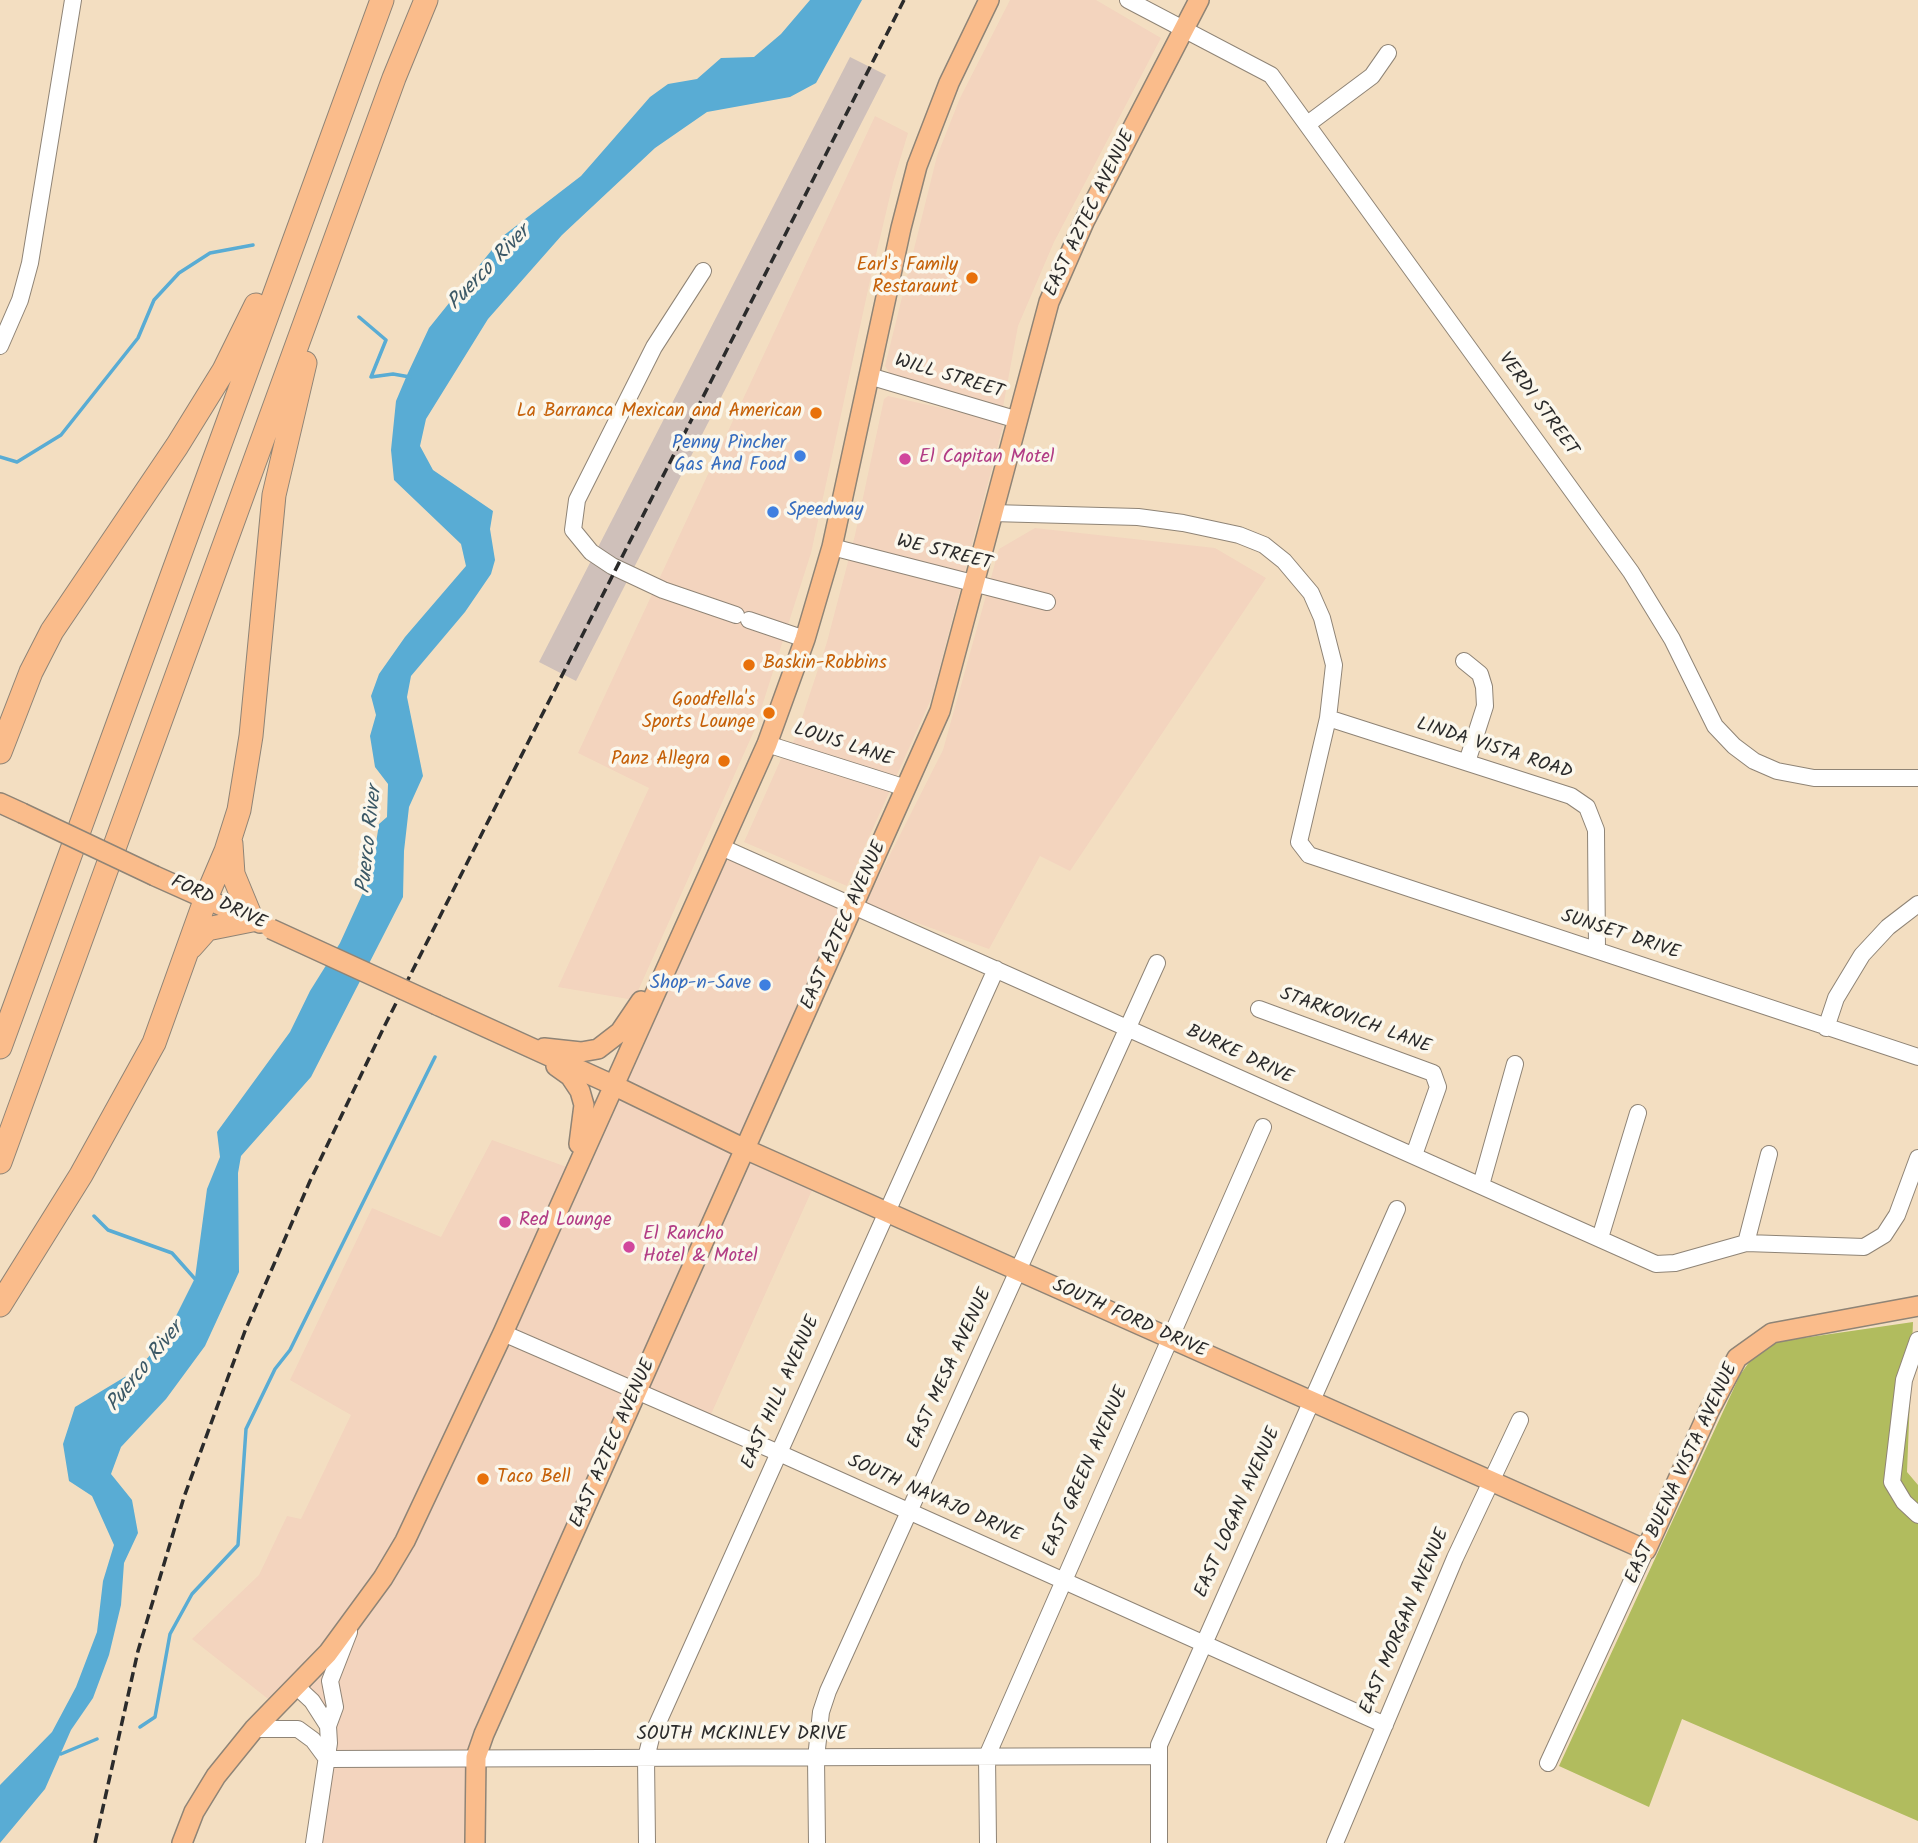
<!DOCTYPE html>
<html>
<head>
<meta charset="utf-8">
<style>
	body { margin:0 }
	canvas { display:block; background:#f3dec1 }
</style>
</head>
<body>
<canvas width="1918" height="1843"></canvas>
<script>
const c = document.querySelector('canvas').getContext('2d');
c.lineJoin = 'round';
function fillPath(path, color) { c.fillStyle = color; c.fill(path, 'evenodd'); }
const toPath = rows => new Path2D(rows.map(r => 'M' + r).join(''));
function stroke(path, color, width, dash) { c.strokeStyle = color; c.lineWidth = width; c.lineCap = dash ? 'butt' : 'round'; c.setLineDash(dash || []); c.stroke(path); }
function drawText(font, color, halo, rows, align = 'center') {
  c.font = font + ' Kalam,sans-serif'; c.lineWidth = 7; c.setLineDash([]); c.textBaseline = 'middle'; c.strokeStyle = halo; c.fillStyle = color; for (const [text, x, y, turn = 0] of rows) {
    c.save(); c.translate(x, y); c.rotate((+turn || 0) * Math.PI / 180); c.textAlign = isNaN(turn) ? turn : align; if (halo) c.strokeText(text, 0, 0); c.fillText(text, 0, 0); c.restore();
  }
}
fillPath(toPath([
	[1010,0,1096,0,1161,38,1054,242,1018,326,1003,407,892,377,885,366,937,156,960,98],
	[875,116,908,133,893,183,871,276,811,553,754,731,634,1000,558,987,649,788,578,753],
	[888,396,1004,422,932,697,847,886,744,842,781,759,795,739,827,642,855,535,884,399],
	[1035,528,1215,548,1266,578,1070,871,1040,856,989,949,865,904,943,750,999,549],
	[721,847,854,906,745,1149,817,1179,708,1421,638,1391,484,1734,475,1843,314,1843,329,1743,297,1687,277,1706,192,1639,259,1575,287,1516,301,1519,351,1415,290,1380,372,1208,441,1237,492,1140,575,1170]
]), '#f3d4be');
fillPath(toPath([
	[850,57,886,75,576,681,539,662]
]), '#cfc0ba');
fillPath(toPath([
	[1913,1322,1907,1472,1918,1485,1918,1821,1682,1719,1649,1807,1559,1766,1740,1375,1752,1358,1769,1343]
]), '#b1bc5e');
fillPath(toPath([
	[810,0,862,0,816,83,790,97,707,112,655,148,562,235,488,319,426,419,420,446,433,470,493,511,490,529,495,560,491,574,465,612,411,676,407,697,423,776,409,807,404,851,403,897,311,1077,241,1156,238,1173,239,1272,205,1346,166,1399,121,1447,111,1474,132,1500,138,1533,124,1563,121,1605,109,1655,93,1698,71,1730,45,1789,0,1843,0,1785,52,1732,76,1687,97,1632,103,1581,114,1545,92,1496,69,1481,63,1444,75,1407,138,1369,165,1338,195,1278,207,1189,220,1157,217,1132,290,1032,310,991,340,943,371,875,379,824,387,817,388,784,375,767,370,736,376,715,371,696,379,674,405,637,466,566,461,544,394,480,391,450,396,401,407,375,429,328,503,236,581,176,650,97,668,84,697,79,721,58,754,57,781,34]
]), '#59acd4');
stroke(toPath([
	[359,317,386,340,371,377,393,374,410,377],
	[0,457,17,462,61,435,138,338,154,300,179,273,210,253,253,245],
	[94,1216,108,1230,172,1253,196,1280],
	[140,1727,155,1717,170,1634,192,1594,238,1545,246,1429,275,1369,290,1350,435,1057],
	[61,1754,97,1739]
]), '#59acd4', 3.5);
const minor = toPath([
	[1128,0,1271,75,1631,572,1672,639,1715,726,1734,746,1754,761,1777,771,1814,778,1918,778],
	[1309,123,1372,76,1388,53],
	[703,271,654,347,577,500,573,530,591,552,612,566,663,590,736,615],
	[0,346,20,300,30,263,73,0],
	[869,376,1018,420],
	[992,513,1138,517,1183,523,1239,535,1264,545,1284,561,1311,593,1322,618,1334,665,1328,718,1299,842,1309,855,1918,1057],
	[832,547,1047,602],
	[749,620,805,639],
	[1464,661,1480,674,1484,687,1485,706,1467,762],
	[1328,718,1571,796,1587,807,1596,830,1597,950],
	[767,744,906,788],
	[721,847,1656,1264,1675,1263,1746,1243,1864,1247,1884,1235,1897,1215,1918,1158],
	[1259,1009,1433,1073,1438,1087,1414,1155],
	[1826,1028,1836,998,1862,955,1888,927,1918,904],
	[1481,1185,1515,1064],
	[1600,1238,1638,1113],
	[1746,1243,1769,1154],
	[503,1333,779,1453,1385,1725],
	[1918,1340,1904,1380,1892,1482,1904,1502,1918,1515],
	[297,1687,312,1701,328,1726,329,1743,314,1843],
	[328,1726,335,1707,330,1681,349,1632],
	[254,1729,298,1729,313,1740,327,1759],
	[327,1759,1157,1756],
	[1548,1763,1646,1550],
	[647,1843,646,1758,651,1738,996,969],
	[817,1843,816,1758,821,1712,828,1691,1157,963],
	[988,1843,987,1756,1263,1127],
	[1159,1843,1159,1745,1397,1209],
	[1335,1843,1455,1558,1520,1420]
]);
const major = toPath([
	[0,803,22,813],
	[155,876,260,923],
	[437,1005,613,1085,745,1149,1646,1550,1709,1411,1737,1358,1772,1333,1918,1306],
	[544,1048,581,1052,598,1049,620,1032,641,1001],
	[556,1066,570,1076,580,1091,584,1105,579,1144],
	[182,1843,194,1812,216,1776,254,1729,328,1653,383,1578,405,1541,503,1333,767,744,805,639,832,547,901,228,917,166,949,83,989,0],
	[475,1843,476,1757,484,1734,940,711,1049,302,1084,222,1199,0]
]);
const highway = toPath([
	[0,752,31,672,52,631,177,446,224,370,256,305],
	[191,947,207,929,252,920,233,874,231,844],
	[0,1047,382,0],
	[0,1162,394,78,426,0],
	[0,1305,81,1175,154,1043,206,898,226,851,239,810,251,736,274,495,305,363]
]);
stroke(minor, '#8f8476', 18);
stroke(major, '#8f8476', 22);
stroke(highway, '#8f8476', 25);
stroke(minor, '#fff', 16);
stroke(major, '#fabc8b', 19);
stroke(highway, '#fabc8b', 23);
stroke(toPath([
	[95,1843,138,1651,184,1497,245,1331,310,1181,386,1023,904,0]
]), '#2b2b2b', 3.5, [10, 5]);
const majorBridge = toPath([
	[22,813,155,876],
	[271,929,437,1005]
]);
stroke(majorBridge, '#8f8476', 22, []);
stroke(majorBridge, '#fabc8b', 19);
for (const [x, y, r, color] of [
	[972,278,7,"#e8710a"],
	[816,413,7,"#e8710a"],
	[800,456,7,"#3f7fe0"],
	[905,459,7,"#d1479c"],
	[773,512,7,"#3f7fe0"],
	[749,665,7,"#e8710a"],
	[769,713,7,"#e8710a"],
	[724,761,7,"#e8710a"],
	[765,985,7,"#3f7fe0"],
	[505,1222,7,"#d1479c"],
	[629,1247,7,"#d1479c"],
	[483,1479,7,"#e8710a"]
]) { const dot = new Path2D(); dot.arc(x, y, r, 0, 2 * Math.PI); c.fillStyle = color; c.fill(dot); stroke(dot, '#fbf7ec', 2.5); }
drawText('19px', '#2b2b2b', '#fbf7ec', [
	["EAST AZTEC AVENUE",1091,214,-64],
	["WILL STREET",949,378,17],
	["VERDI STREET",1537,405,54],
	["WE STREET",944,554,14],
	["LOUIS LANE",843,746,18],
	["LINDA VISTA ROAD",1494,750,18],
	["FORD DRIVE",218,904,25],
	["EAST AZTEC AVENUE",845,926,-66],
	["SUNSET DRIVE",1620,936,18],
	["STARKOVICH LANE",1355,1022,20],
	["BURKE DRIVE",1239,1056,25],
	["SOUTH FORD DRIVE",1129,1320,24],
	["EAST MESA AVENUE",951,1369,-65],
	["EAST HILL AVENUE",782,1393,-66],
	["EAST AZTEC AVENUE",614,1444,-66],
	["EAST GREEN AVENUE",1087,1472,-66],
	["EAST BUENA VISTA AVENUE",1683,1474,-65],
	["SOUTH NAVAJO DRIVE",934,1500,24],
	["EAST LOGAN AVENUE",1239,1513,-66],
	["EAST MORGAN AVENUE",1406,1622,-67],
	["SOUTH MCKINLEY DRIVE",742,1736]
]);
drawText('19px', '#c56008', '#fbf7ec', [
	["Earl's Family",958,267],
	["Restaraunt",958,289],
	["La Barranca Mexican and American",802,413],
	["Baskin-Robbins",763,665,"left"],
	["Goodfella's",755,702],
	["Sports Lounge",755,724],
	["Panz Allegra",710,761],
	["Taco Bell",497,1479,"left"]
], 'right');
drawText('19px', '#366cbe', '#fbf7ec', [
	["Penny Pincher",786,445],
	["Gas And Food",786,467],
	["Speedway",787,512,"left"],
	["Shop-n-Save",751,985]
], 'right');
drawText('19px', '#b23c85', '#fbf7ec', [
	["El Capitan Motel",919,459],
	["Red Lounge",519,1222],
	["El Rancho",643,1236],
	["Hotel & Motel",643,1258]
], 'left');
drawText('italic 21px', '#3b5866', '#fbf7ec', [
	["Puerco River",490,269,-46],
	["Puerco River",371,840,-84],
	["Puerco River",146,1368,-51]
]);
</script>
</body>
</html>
